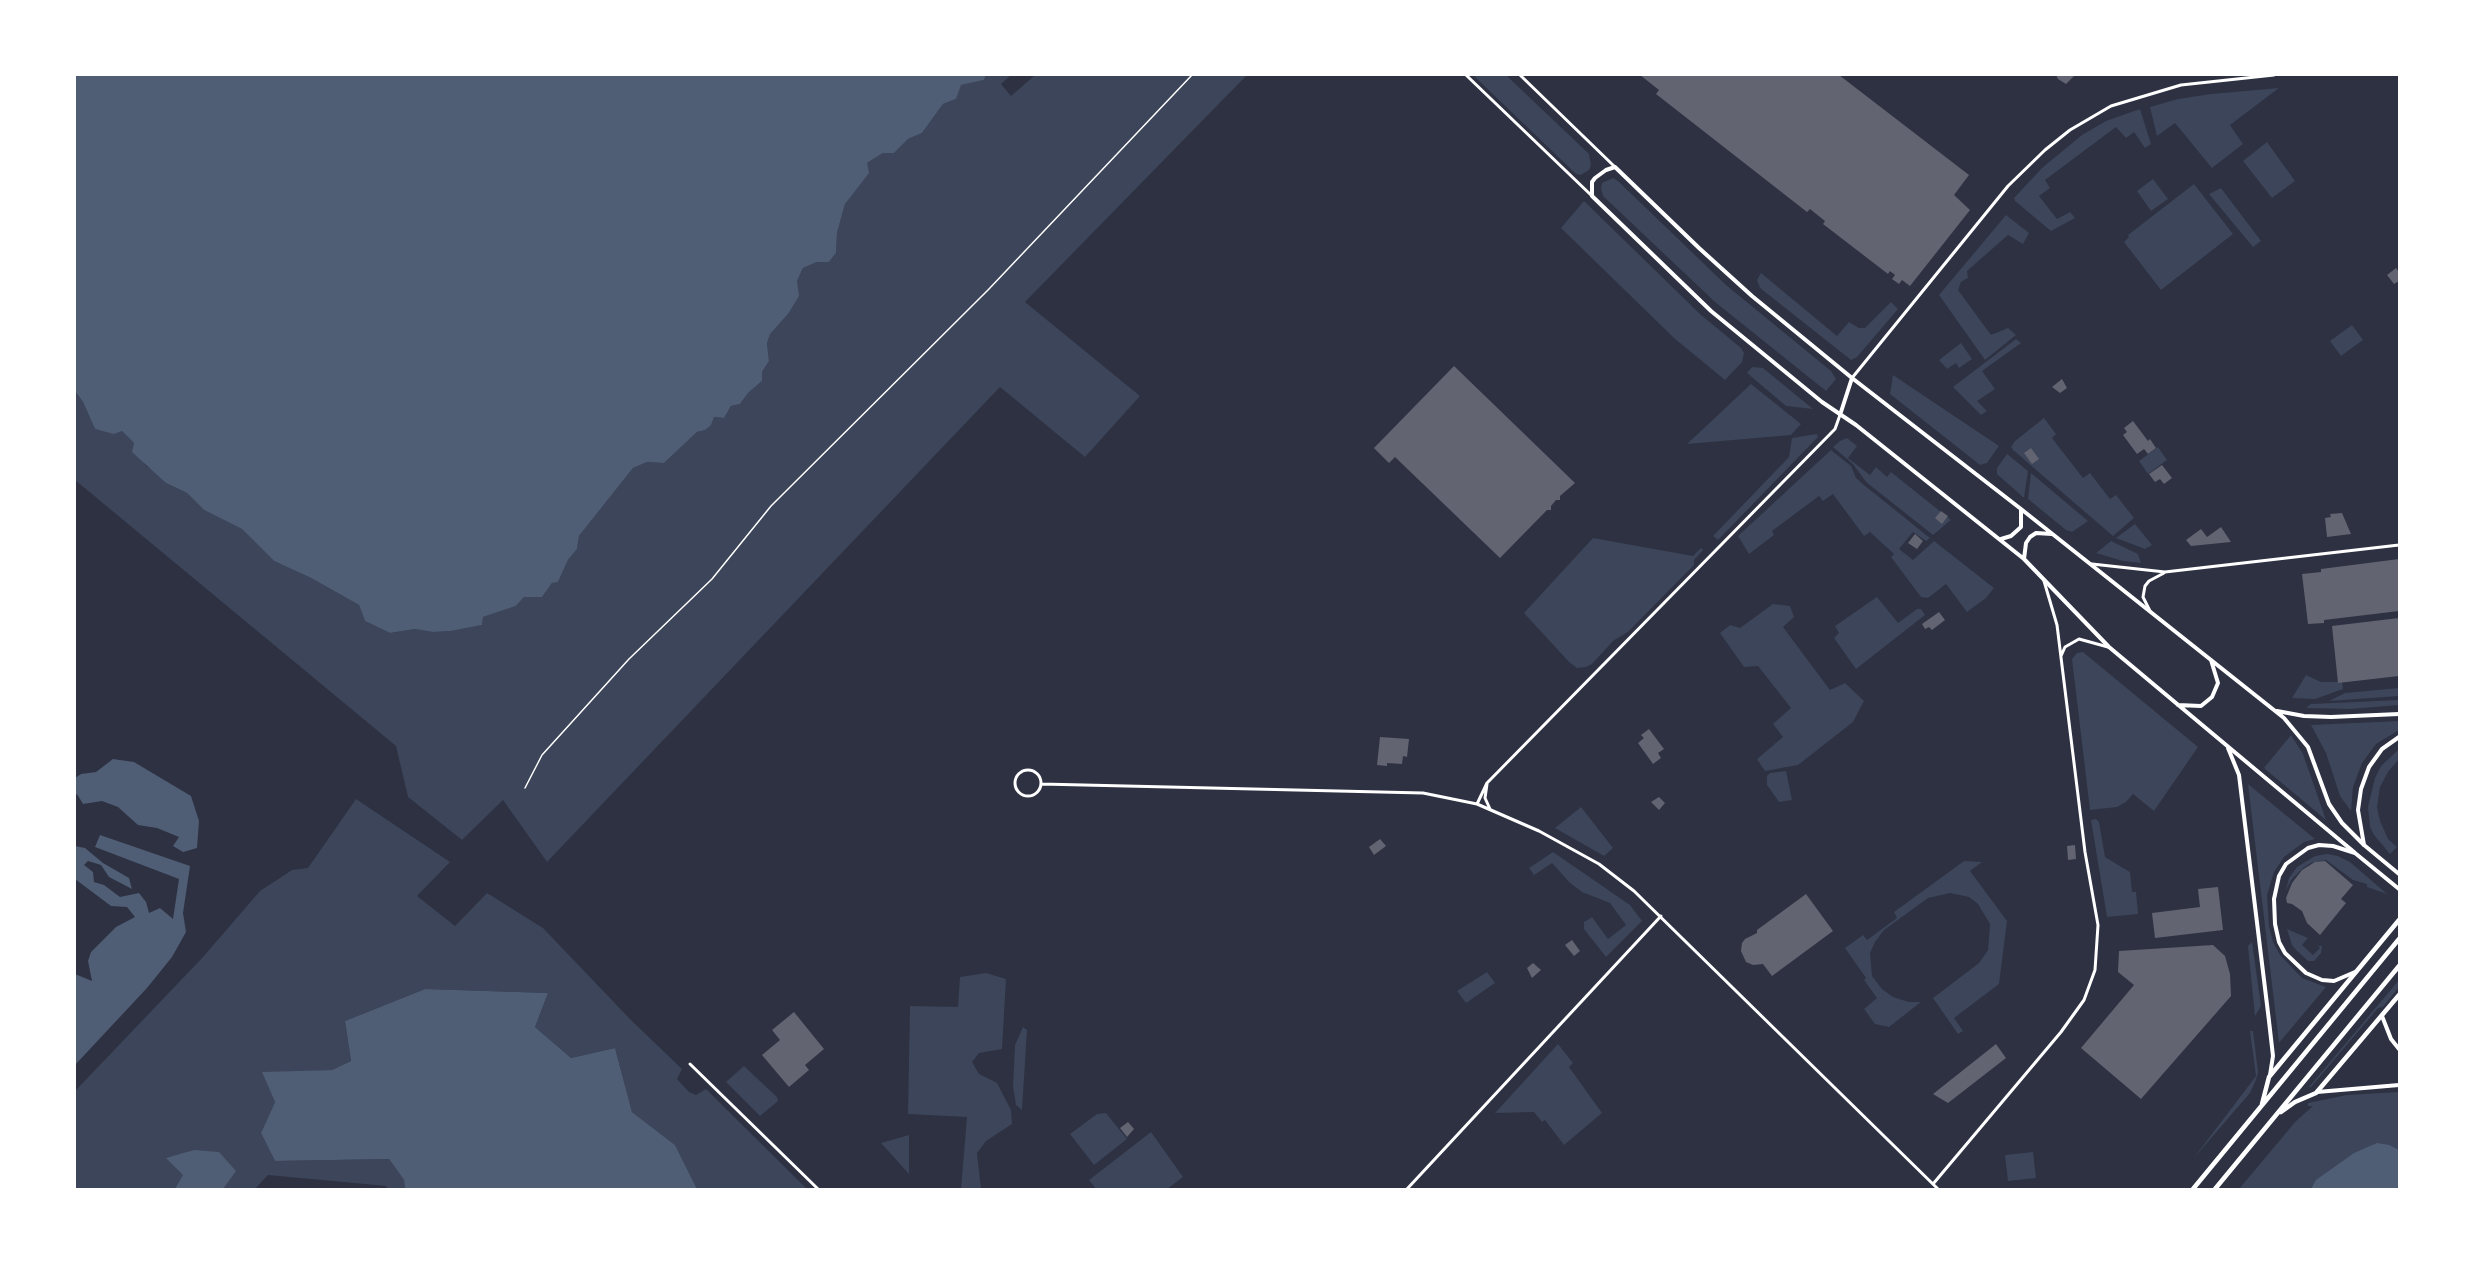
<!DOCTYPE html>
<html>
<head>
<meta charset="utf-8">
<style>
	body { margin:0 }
	#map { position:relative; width:2474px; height:1264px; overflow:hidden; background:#2d3142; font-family:"IBM Plex Sans",sans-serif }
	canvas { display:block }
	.frame { position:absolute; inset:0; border:76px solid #fff; pointer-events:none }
</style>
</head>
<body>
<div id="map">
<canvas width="2474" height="1264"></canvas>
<div class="frame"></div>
</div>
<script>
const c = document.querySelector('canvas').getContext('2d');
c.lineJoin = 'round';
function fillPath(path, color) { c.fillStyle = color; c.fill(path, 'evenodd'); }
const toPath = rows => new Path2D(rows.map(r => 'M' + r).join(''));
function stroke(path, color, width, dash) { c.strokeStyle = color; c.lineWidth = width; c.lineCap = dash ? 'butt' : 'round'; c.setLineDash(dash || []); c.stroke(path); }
fillPath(toPath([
	[986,75,1011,75,1001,84,1011,96,1035,75,1247,75,1025,302,1140,396,1085,457,1000,387,547,862,503,800,462,840,408,797,396,746,75,480,75,391,83,402,95,429,122,431,134,443,146,466,155,471,166,483,187,493,204,510,242,529,274,561,311,578,359,605,365,621,390,633,415,629,433,632,451,631,482,625,483,617,516,606,524,597,542,597,552,583,558,582,568,560,577,549,579,536,633,468,647,462,664,463,697,432,705,430,714,417,724,418,731,406,740,404,748,393,762,381,762,372,769,361,767,343,770,333,788,314,797,281,803,268,817,262,829,262,836,253,837,233,845,204,854,191,867,163,883,153,894,153,908,139,922,133,943,104,956,99,960,85,984,80],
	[1473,75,1506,75,1589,154,1591,165,1589,170,1581,175,1576,174],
	[2279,88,2230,125,2243,144,2212,168,2175,123,2157,136,2150,107,2178,99,2211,94],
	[2140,109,2151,144,2145,148,2134,132,2126,138,2116,127,2045,180,2050,188,2039,196,2057,219,2070,212,2075,218,2051,231,2015,201,2014,198,2042,168,2082,135,2106,121],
	[2267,142,2295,181,2272,198,2243,161],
	[1613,178,1618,181,1726,285,1831,371,1836,379,1826,391,1715,302,1603,196,1601,188,1602,183],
	[2153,179,2168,199,2151,211,2137,191],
	[2194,184,2233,234,2161,290,2124,242,2129,237,2128,235],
	[2221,188,2261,241,2253,247,2209,194],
	[1584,201,1700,314,1741,348,1744,353,1742,362,1725,380,1674,338,1561,228],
	[2006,215,2029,233,2023,244,2008,235,1967,271,1968,278,1961,282,1958,290,1991,335,2008,328,2016,335,1985,360,1939,295],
	[1761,273,1837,336,1849,322,1859,328,1865,328,1891,302,1898,309,1857,357,1851,360,1760,288,1757,280],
	[2352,325,2363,340,2341,356,2330,341],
	[2016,339,2021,343,1982,371,1995,389,1977,401,1987,411,1981,415,1953,387],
	[1961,343,1972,359,1959,368,1956,363,1947,369,1939,360],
	[1752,367,1763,368,1813,409,1786,406,1747,373],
	[1893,375,1999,446,1987,463,1980,465,1890,394],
	[1751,384,1801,424,1791,435,1687,444],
	[2044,418,2056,434,2052,438,2083,478,2090,473,2110,499,2116,495,2134,518,2113,536,2013,450,2011,447,2015,441],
	[1817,434,1818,437,1718,540,1713,536,1789,457,1792,438],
	[1847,438,1857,446,1848,458,1870,475,1876,467,1887,477,1891,472,1951,520,1933,535,1866,482,1853,464,1833,447,1840,441],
	[2158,447,2167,460,2148,474,2139,461],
	[1831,450,1851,466,1856,478,1864,485,1930,538,1926,541,1913,532,1899,549,1913,560,1934,541,1994,588,1986,598,1967,612,1946,584,1928,598,1921,597,1891,557,1894,554,1870,532,1864,536,1833,494,1823,501,1819,496,1772,531,1774,535,1749,554,1738,536],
	[2007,454,2028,471,2024,498,1997,474,1997,468],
	[2031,473,2088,521,2072,532,2066,530,2028,499],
	[2135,524,2152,545,2145,549,2116,538],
	[1593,538,1693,556,1701,548,1703,550,1694,560,1694,565,1628,632,1613,641,1592,664,1586,667,1577,668,1569,662,1524,613],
	[2111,541,2138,554,2141,563,2123,561,2096,553],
	[1877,597,1898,623,1917,609,1921,609,1925,615,1856,669,1834,638,1839,633,1835,626],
	[1773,604,1790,606,1794,617,1783,627,1830,690,1845,683,1864,701,1853,722,1798,765,1765,771,1757,759,1783,737,1773,724,1791,708,1758,666,1744,667,1720,633,1730,625,1740,628],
	[2083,652,2198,747,2154,811,2133,794,2126,802,2117,807,2090,810,2072,659,2077,653],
	[2306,675,2321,682,2342,682,2343,689,2315,699,2292,698],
	[2399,688,2399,696,2329,701,2345,693],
	[2399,700,2399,705,2350,709,2306,708,2311,704],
	[2399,721,2399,730,2376,744,2362,763,2353,787,2351,811,2340,796,2326,753,2311,725],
	[2291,735,2303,754,2326,820,2264,768],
	[2399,749,2399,759,2388,772,2380,787,2377,807,2380,821,2388,839,2397,847,2390,854,2374,835,2370,827,2368,807,2375,778,2381,766],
	[1786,771,1792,800,1779,802,1767,785,1767,776,1770,773],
	[2248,784,2315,839,2304,842,2284,857,2274,872,2267,895,2269,926,2273,942,2280,955,2302,978,2326,987,2279,1043],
	[356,799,450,862,417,896,455,926,487,893,543,928,630,1019,682,1069,677,1079,689,1092,696,1095,706,1089,807,1189,697,1189,675,1145,632,1112,615,1048,571,1058,535,1027,548,993,425,989,345,1021,351,1061,332,1070,263,1073,275,1102,261,1133,275,1161,389,1159,404,1180,405,1189,387,1189,386,1186,268,1175,255,1189,75,1189,75,1091,203,957,260,891,292,870,308,868],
	[1581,807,1613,848,1604,856,1555,828],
	[2096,819,2099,822,2105,857,2130,872,2132,892,2136,892,2138,914,2107,917,2091,820],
	[1553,852,1630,905,1642,921,1606,957,1584,929,1584,922,1592,917,1608,939,1626,925,1610,903,1582,892,1569,882,1552,863,1534,875,1529,868],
	[2327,854,2338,856,2350,862,2387,894,2367,887,2367,884,2353,880,2326,860,2311,863,2303,868,2292,879,2286,890,2289,878,2297,867,2315,856],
	[1964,861,1982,862,1970,871,2007,921,1999,984,1954,1018,1963,1031,1958,1034,1933,998,1979,963,1988,950,1990,924,1978,904,1969,897,1950,893,1928,898,1884,930,1875,942,1870,953,1872,976,1882,989,1893,997,1909,1002,1921,1002,1889,1027,1875,1024,1864,1009,1877,998,1864,980,1866,978,1845,948,1863,935,1867,940,1897,918,1894,912],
	[2287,929,2308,938,2302,945,2313,955,2320,948,2318,946,2322,946,2321,953,2314,961,2308,961,2296,950,2292,945],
	[2252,942,2261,1006,2255,1016,2248,946],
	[1487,972,1495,983,1466,1003,1457,991],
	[986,973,1006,979,1002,1049,979,1053,972,1062,979,1074,997,1083,1011,1110,1012,1124,986,1141,977,1153,981,1189,961,1189,967,1117,908,1114,910,1006,958,1007,960,977],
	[2399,980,2399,987,2383,1007,2378,1008,2311,1087,2309,1087],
	[1023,1027,1027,1030,1022,1110,1016,1105,1013,1087,1015,1045],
	[2250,1031,2253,1031,2258,1072,2256,1080,2250,1093,2193,1159,2256,1076],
	[1558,1044,1573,1063,1569,1067,1602,1113,1564,1145,1545,1120,1542,1122,1534,1112,1495,1113],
	[744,1066,777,1097,778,1101,760,1116,726,1082],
	[2399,1092,2399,1189,2239,1189,2296,1121,2313,1106,2308,1106,2308,1103,2347,1095],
	[1106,1113,1127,1139,1094,1165,1070,1134,1097,1114],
	[1151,1132,1183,1177,1167,1189,1096,1189,1089,1180],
	[909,1135,909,1174,881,1143],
	[2033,1152,2036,1178,2008,1181,2005,1155]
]), '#3c4559');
fillPath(toPath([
	[75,75,986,75,984,80,961,85,956,99,943,104,922,133,908,139,894,153,883,153,867,163,869,173,845,204,837,233,836,253,829,262,817,262,803,268,797,281,799,296,788,314,770,334,767,343,769,361,762,372,762,381,748,393,740,404,731,406,724,418,714,417,711,425,705,430,697,432,664,463,647,462,633,468,579,536,577,549,568,560,558,582,552,583,542,597,524,597,516,606,483,617,482,625,451,631,433,632,415,629,390,633,365,621,359,605,311,578,274,561,242,529,204,510,187,493,166,483,132,452,134,443,122,431,114,434,95,429,83,402,75,391],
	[113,759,134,762,191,796,199,821,197,848,183,852,173,846,179,837,157,828,138,825,118,807,102,801,83,804,77,794,75,796,75,778,81,774,96,772],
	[100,835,190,866,183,913,186,932,172,957,147,988,75,1065,75,974,92,981,88,961,91,952,116,927,135,917,127,907,111,906,75,879,75,846,85,848,103,863,129,878,132,889,109,877,101,865,88,861,84,865,93,872,94,882,104,885,120,897,139,893,146,902,149,913,160,908,173,919,179,879,95,847],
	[425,989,548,993,535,1027,571,1058,615,1048,632,1112,675,1145,697,1189,405,1189,404,1180,389,1159,275,1161,261,1133,275,1102,262,1072,332,1070,351,1061,345,1021],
	[2377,1143,2389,1145,2399,1150,2399,1189,2311,1189,2316,1180,2354,1153],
	[194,1150,219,1152,236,1171,223,1189,175,1189,183,1175,166,1158]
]), '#4f5d75');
fillPath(toPath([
	[1640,75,1839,75,1969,175,1954,195,1970,210,1910,286,1902,280,1899,284,1892,279,1895,275,1890,271,1888,274,1823,224,1825,221,1810,209,1807,212,1656,94,1659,90],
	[2056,75,2075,75,2066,84,2058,79],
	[2396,268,2399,272,2399,281,2394,284,2387,275],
	[1454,366,1575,483,1560,496,1560,500,1556,500,1551,506,1551,510,1547,510,1500,558,1395,457,1389,463,1374,448],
	[2062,379,2067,388,2060,393,2052,387],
	[2133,421,2148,441,2150,439,2156,448,2148,454,2144,449,2137,454,2123,435,2127,432,2124,428],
	[2031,448,2039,459,2032,464,2024,453],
	[2162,465,2172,478,2164,484,2160,479,2155,482,2149,474],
	[1941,511,1948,516,1942,524,1935,518],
	[2342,513,2351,534,2327,537,2325,518,2331,517,2330,514],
	[2221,527,2231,542,2191,546,2186,540,2201,529,2207,537],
	[1915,534,1923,541,1917,549,1908,543],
	[2399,559,2399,611,2324,620,2324,623,2308,624,2302,574,2321,572,2321,569],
	[1939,612,1945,620,1932,630,1929,627,1925,629,1922,624],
	[2399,618,2399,676,2338,683,2332,626],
	[1649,729,1664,749,1658,753,1661,758,1653,764,1638,743,1644,738,1641,735],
	[1380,737,1409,739,1407,757,1403,756,1402,764,1387,763,1387,766,1377,765],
	[1659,797,1665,803,1659,810,1651,802],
	[1380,839,1386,846,1374,855,1369,847],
	[2075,845,2076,859,2068,860,2067,846],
	[2325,861,2353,885,2341,899,2346,903,2320,935,2307,923,2302,911,2292,904,2287,903,2286,898,2292,883,2302,870,2315,862],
	[2218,887,2223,930,2155,938,2152,913,2200,907,2198,889],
	[1806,894,1833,931,1772,976,1763,964,1753,965,1746,962,1741,951,1742,943,1745,939,1757,933,1757,930],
	[1572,940,1580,951,1574,956,1565,945],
	[2213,945,2225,956,2230,974,2231,996,2141,1099,2081,1048,2134,985,2118,972,2119,951],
	[1533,963,1541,970,1532,978,1527,968],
	[794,1012,824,1049,805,1065,809,1070,789,1087,762,1055,780,1040,772,1030],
	[1996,1044,2006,1058,1948,1103,1933,1094],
	[1128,1122,1134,1129,1127,1137,1120,1128]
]), '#626471');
stroke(toPath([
	[525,788,542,755,629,659,712,579,771,506,988,290,1192,75]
]), '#fff', 1.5);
stroke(toPath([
	[1466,75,1592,196],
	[1520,75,1615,167],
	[1852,378,2008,186,2045,150,2070,130,2111,106,2181,85,2274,75],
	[2092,564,2165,572,2399,545],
	[2150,611,2143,597,2145,586,2149,581,2164,573],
	[2061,656,2065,647,2079,639,2108,647],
	'1015 783a13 13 0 1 1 26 0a13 13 0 1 1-26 0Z',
	[1041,784,1423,793,1477,804,1539,831,1599,864,1634,891,1938,1189],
	[1487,784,1485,798,1490,809],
	[1477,804,1487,783,1835,429,1840,415],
	[690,1064,818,1189],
	[1933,1184,2061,1032,2084,1000,2095,970,2098,925,2085,852,2057,625,2044,581],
	[1407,1189,1661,916]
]), '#fff', 3);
stroke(toPath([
	[1840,415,1852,378],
	[2001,539,2011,536,2021,527,2021,509],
	[2024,559,2026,543,2030,537,2036,533,2052,534],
	[2178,705,2201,706,2212,697,2218,683,2211,660],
	[2277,711,2304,716,2331,717,2399,714],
	[2228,748,2239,775,2269,1021,2273,1056,2270,1075],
	[2354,852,2109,647,2024,559,1856,425,1822,402,1711,311,1592,196,1592,182,1595,178,1606,170,1615,167,1699,248,1752,296,1852,378,2021,509,2284,718,2308,747,2329,804,2342,823,2364,845]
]), '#fff', 4);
stroke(toPath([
	[2399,737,2382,749,2369,767,2361,789,2358,810,2364,845,2399,874],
	[2355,972,2334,981,2322,980,2306,973,2285,953,2279,942,2275,924,2274,899,2279,876,2286,864,2308,848,2319,845,2333,846,2355,853,2399,889],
	[2382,1016,2391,1039,2399,1049],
	[2317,1092,2399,1085]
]), '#fff', 4);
stroke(toPath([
	[2262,1104,2269,1077,2399,920],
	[2281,1112,2295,1102,2316,1093,2399,995],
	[2193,1189,2399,939],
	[2215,1189,2399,966]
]), '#fff', 4.5);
</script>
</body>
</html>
